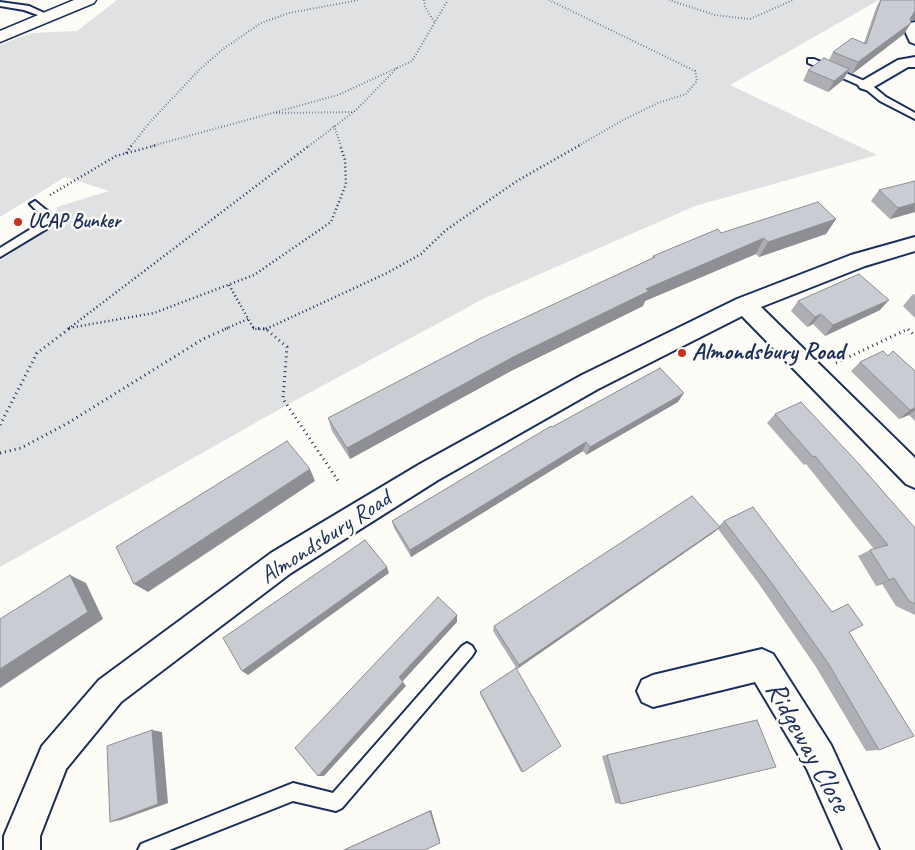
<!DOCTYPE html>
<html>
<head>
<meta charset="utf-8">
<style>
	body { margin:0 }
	canvas { display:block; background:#fdfcf7 }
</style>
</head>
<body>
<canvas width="915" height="850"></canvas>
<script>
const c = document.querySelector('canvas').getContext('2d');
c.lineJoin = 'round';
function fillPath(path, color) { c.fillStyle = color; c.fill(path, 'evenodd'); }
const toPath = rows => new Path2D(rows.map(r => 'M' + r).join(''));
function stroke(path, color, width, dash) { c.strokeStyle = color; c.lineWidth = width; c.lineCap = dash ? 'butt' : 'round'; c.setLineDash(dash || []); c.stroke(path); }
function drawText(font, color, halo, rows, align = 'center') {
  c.font = font + ' Caveat,sans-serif'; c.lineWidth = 5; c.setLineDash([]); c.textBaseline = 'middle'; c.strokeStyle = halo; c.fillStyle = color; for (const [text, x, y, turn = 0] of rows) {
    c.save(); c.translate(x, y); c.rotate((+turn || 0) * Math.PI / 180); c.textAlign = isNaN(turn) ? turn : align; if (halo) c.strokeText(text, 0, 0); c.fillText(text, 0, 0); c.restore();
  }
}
fillPath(toPath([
	[117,0,879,0,730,85,877,155,695,206,483,299,296,400,0,567,0,261,51,226,57,207,109,191,65,177,0,217,0,45,32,33,77,31]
]), '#e0e1e3');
const service = toPath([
	[0,2,29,6,53,17,49,19,24,10,0,6,0,2],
	[808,59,814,59,869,83,886,97,915,113,915,119,880,101,863,87,808,63,808,59],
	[35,201,50,213,48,228,0,257,0,248,39,224,40,214,30,204,35,201],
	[467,643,472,646,475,651,472,656,342,808,336,811,293,801,169,850,138,850,141,844,293,783,333,793,462,646,467,643]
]);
const minor = toPath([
	[915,22,915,44,910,42,905,31,910,23,915,22],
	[915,57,915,67,908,67,872,88,866,90,860,88,858,85,860,82,898,60,915,57],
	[915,237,915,251,865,266,761,307,915,458,915,488,906,484,742,316,598,389,438,480,291,573,121,702,66,769,40,836,40,850,4,850,4,836,42,746,99,680,271,553,420,464,582,375,737,299,851,255,915,237],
	[762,649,773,654,831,745,879,850,843,850,807,769,755,682,653,707,642,702,637,691,642,680,653,675,762,649]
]);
const tertiary = toPath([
	[74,0,96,0,94,3,0,42,0,31,74,0]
]);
stroke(service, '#1b2f5e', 4);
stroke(minor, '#1b2f5e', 4);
stroke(tertiary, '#1b2f5e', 3);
stroke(toPath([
	[424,0,425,7,435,23],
	[549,0,695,71,697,81,686,94,658,103,623,120,578,146],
	[669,0,715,15,750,19,793,0],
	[276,113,352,112],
	[334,126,341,146],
	[131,146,150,122,199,70,223,49,261,23,289,13,359,0],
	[152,146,338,95,412,61,448,0],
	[309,146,356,110,397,68]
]), '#1b2f5e', 2, [0.5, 2.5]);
stroke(toPath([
	[126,153,132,145],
	[50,195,116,156,157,145],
	[229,285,254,329,266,329],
	[69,328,154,313,254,275,331,222,346,184,345,160,340,145],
	[68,329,310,145],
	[225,329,248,319],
	[266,329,387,273,421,254,446,230,517,181,580,145]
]), '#1b2f5e', 2.5, [1, 3]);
stroke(toPath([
	[253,328,266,329,287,347,283,399,339,482],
	[266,329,268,328],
	[836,363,908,329,915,336],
	[0,425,37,353,70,328],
	[0,453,21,448,68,423,203,339,228,328]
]), '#1b2f5e', 3, [1, 4]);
fillPath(service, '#fdfcf7');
fillPath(minor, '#fdfcf7');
fillPath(tertiary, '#fdfcf7');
fillPath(toPath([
	[880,0,915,0,915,20,910,21,904,34,852,74,848,72,843,80,828,92,803,81,808,70,829,60,833,52,864,43,876,8],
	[879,190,915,212,890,219,871,201],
	[836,219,826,234,759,257,756,254,645,301,643,306,511,371,350,459,332,431,328,418,652,258,653,256,721,233],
	[915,294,915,318,903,306,912,295],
	[798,301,880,310,825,336,813,324,807,327,791,311],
	[888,356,915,371,915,421,909,415,899,419,851,371,860,362],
	[678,402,586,455,583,451,411,557,394,528,392,521,552,427],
	[775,414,915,528,915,615,896,606,882,584,876,586,858,556,870,550,874,549,806,464,804,465,767,423],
	[724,521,831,612,848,604,849,632,879,750,866,751,816,667,759,584,718,529,713,533,517,669,493,631,494,626,719,526],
	[480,692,523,772,521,772,480,694],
	[757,720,621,804,615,803,602,756],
	[431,810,440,841,425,850,343,850]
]), '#adafb5');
fillPath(toPath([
	[915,11,915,20,908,22,911,23,904,34,852,74,858,62],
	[849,69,843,80,828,92,834,81],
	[915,203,915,212,890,219,898,208],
	[836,219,826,234,759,257,768,242],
	[764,238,756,254,645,301,643,306,511,371,350,459,347,448,513,357,646,289],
	[889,300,880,310,825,336,833,325],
	[821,314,813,324,807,327,815,317],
	[684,393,678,402,586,455,590,447],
	[915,408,915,410,909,415,899,419,910,410],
	[586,442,583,451,411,557,410,550],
	[310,469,315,481,148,592,134,584],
	[720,527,713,533,517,669,519,665],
	[387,567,389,573,248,675,242,671],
	[70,575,86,583,103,619,0,688,0,669],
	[894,578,882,584,876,586,889,580],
	[457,615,457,622,402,682,399,677],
	[403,682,406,686,324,776,318,776],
	[152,730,162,732,168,803,121,820,110,822],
	[431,810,440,841,440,843,430,811]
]), '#8d8f94');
const building = toPath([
	[881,0,915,0,915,11,910,19,911,23,858,62,833,52,852,38,866,44,881,0],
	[824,58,849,69,834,81,808,70,824,58],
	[915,181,915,203,898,208,879,190,915,181],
	[818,202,836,219,768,242,764,238,646,289,649,291,513,357,347,448,328,418,481,338,655,257,653,256,718,229,721,233,818,202],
	[859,274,889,300,833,325,821,314,815,317,798,301,859,274],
	[883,351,888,356,893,351,915,371,915,408,910,410,860,362,883,351],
	[660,368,684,393,590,447,586,442,410,550,392,521,551,426,552,427,660,368],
	[801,402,859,464,915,528,915,604,909,601,894,578,889,580,870,550,888,545,815,456,813,457,775,414,801,402],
	[287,441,310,469,134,584,116,547,287,441],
	[692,496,720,527,519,665,494,626,692,496],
	[753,507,832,612,848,604,863,625,849,632,914,736,879,750,828,663,768,578,724,521,753,507],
	[365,540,387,567,242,671,223,638,365,540],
	[70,575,88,612,0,669,0,619,70,575],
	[438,597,457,615,399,677,403,682,318,776,295,748,438,597],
	[516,668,561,746,523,772,480,692,516,668],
	[757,720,776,767,621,804,607,755,757,720],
	[152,730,158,804,110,822,107,746,152,730],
	[430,811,440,843,425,850,344,850,430,811]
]);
fillPath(building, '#c9ccd3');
stroke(building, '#8d8f94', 1);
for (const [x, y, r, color] of [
	[18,222,5,"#c8321e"],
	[682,353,5,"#c8321e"]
]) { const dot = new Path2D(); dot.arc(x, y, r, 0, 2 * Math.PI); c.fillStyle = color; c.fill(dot); stroke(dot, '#fdfcf7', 2); }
drawText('bold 20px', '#1b2f5e', '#fdfcf7', [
	["UCAP Bunker",28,222]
], 'left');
drawText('bold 24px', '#1b2f5e', '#fdfcf7', [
	["Almondsbury Road",692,353]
], 'left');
drawText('24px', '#1b2f5e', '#fdfcf7', [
	["Almondsbury Road",326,538,-33]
]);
drawText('29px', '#1b2f5e', '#fdfcf7', [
	["Ridgeway Close",807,747,61]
]);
</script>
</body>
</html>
